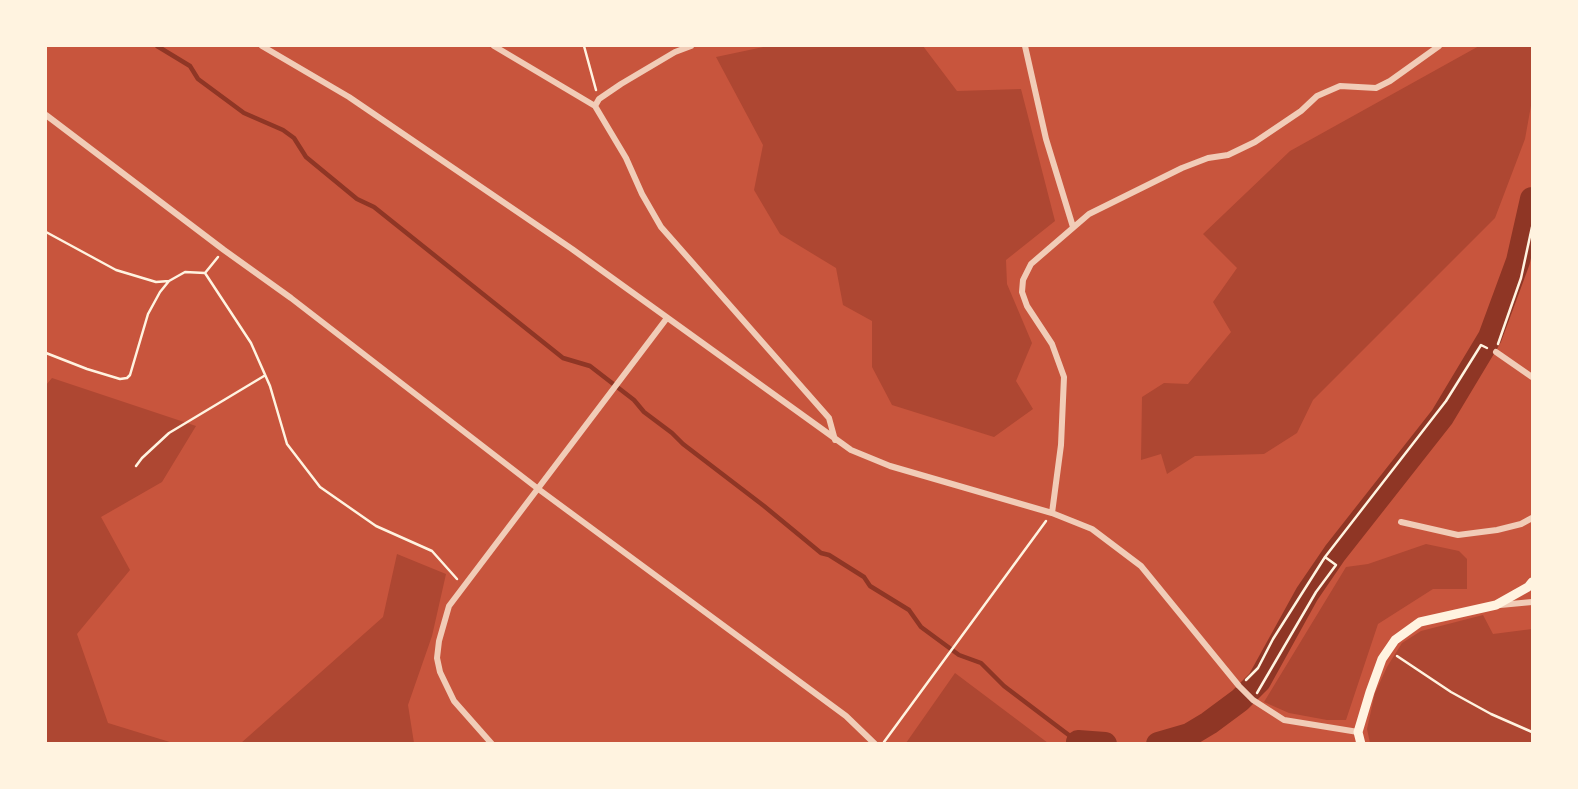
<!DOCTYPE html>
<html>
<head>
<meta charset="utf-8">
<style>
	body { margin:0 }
	#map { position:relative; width:1578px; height:789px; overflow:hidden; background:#c8553d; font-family:Karla,sans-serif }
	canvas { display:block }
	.frame { position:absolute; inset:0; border:47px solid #fff3e0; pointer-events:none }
</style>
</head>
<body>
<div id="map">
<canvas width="1578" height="789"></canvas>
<div class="frame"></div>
</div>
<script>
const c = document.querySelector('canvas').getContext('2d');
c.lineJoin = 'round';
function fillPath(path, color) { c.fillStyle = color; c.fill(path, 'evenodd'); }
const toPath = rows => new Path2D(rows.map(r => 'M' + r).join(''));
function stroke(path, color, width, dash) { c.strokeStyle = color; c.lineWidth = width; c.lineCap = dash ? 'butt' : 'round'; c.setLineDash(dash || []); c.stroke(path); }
fillPath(toPath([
	[768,46,923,46,957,91,1021,89,1055,221,1006,260,1007,284,1032,343,1016,381,1033,409,994,437,892,405,872,367,872,321,843,305,836,268,780,234,754,190,763,145,716,57],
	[1479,46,1532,46,1532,100,1525,139,1495,218,1313,400,1297,433,1264,454,1195,456,1167,474,1161,454,1141,460,1142,397,1164,383,1188,384,1231,332,1213,302,1237,268,1203,234,1290,151],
	[52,378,196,426,162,482,101,517,130,570,77,634,108,723,173,743,46,743,46,385],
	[1426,544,1459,551,1467,559,1467,589,1433,589,1378,624,1346,720,1327,720,1289,713,1264,702,1346,567,1368,564],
	[397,554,446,574,432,636,408,705,414,743,241,743,383,617],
	[1483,615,1493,634,1532,629,1532,743,1370,743,1367,729,1375,693,1387,667,1402,643,1421,631],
	[955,673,1048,743,906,743]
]), '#ae4732');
stroke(toPath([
	[157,46,190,66,198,79,244,113,283,130,294,138,306,157,357,199,374,207,563,358,590,366,634,400,644,412,672,433,683,444,764,506,821,553,829,555,864,577,870,586,909,610,921,627,959,655,981,663,1004,686,1078,742]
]), '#8f3625', 4.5);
stroke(toPath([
	[1078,742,1105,744],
	[1158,744,1189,735,1209,723,1240,700,1259,681,1307,594,1335,553,1442,417,1490,337,1518,261,1532,199]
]), '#8f3625', 24);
stroke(toPath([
	[584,46,596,90],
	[46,232,116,270,156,282,169,281],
	[205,273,251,343,270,386,287,444,320,487,376,526,432,551,457,579],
	[205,273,218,257],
	[1498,344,1521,278,1532,227],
	[46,353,87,369,120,379,127,378,130,375,148,314,160,292,169,281,185,272,205,273],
	[136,466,142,458,169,433,264,376],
	[1397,656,1451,692,1491,714,1532,732],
	[1246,680,1258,668,1273,639,1325,557,1446,401,1481,345,1487,348],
	[1257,693,1316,592,1336,565,1325,557],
	[884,742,1046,521]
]), '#fff3e0', 2.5);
stroke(toPath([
	[262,46,349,97,572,249,851,450,890,466,1052,513,1092,529,1141,566,1239,686,1253,700,1284,720,1358,732],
	[494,46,595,106,626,158,642,194,661,227,829,418,835,440],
	[1025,46,1046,139,1073,227],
	[595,106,599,99,621,84,675,52,691,46],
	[46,115,224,250,291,298,537,488,846,716,875,744],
	[1496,352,1532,377],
	[1052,513,1061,445,1064,377,1052,344,1027,306,1022,292,1023,280,1031,264,1089,214,1182,168,1208,158,1228,155,1255,142,1301,111,1317,96,1340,86,1376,88,1390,81,1439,46],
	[1401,522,1458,535,1497,530,1521,524,1532,518],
	[1500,605,1532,602],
	[492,744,454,701,440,672,437,658,439,641,449,606,667,318]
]), '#f1ccb7', 6);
stroke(toPath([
	[1361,744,1358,732,1370,692,1382,659,1395,640,1420,622,1496,605,1528,587,1532,582]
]), '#fff3e0', 9);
</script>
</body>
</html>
